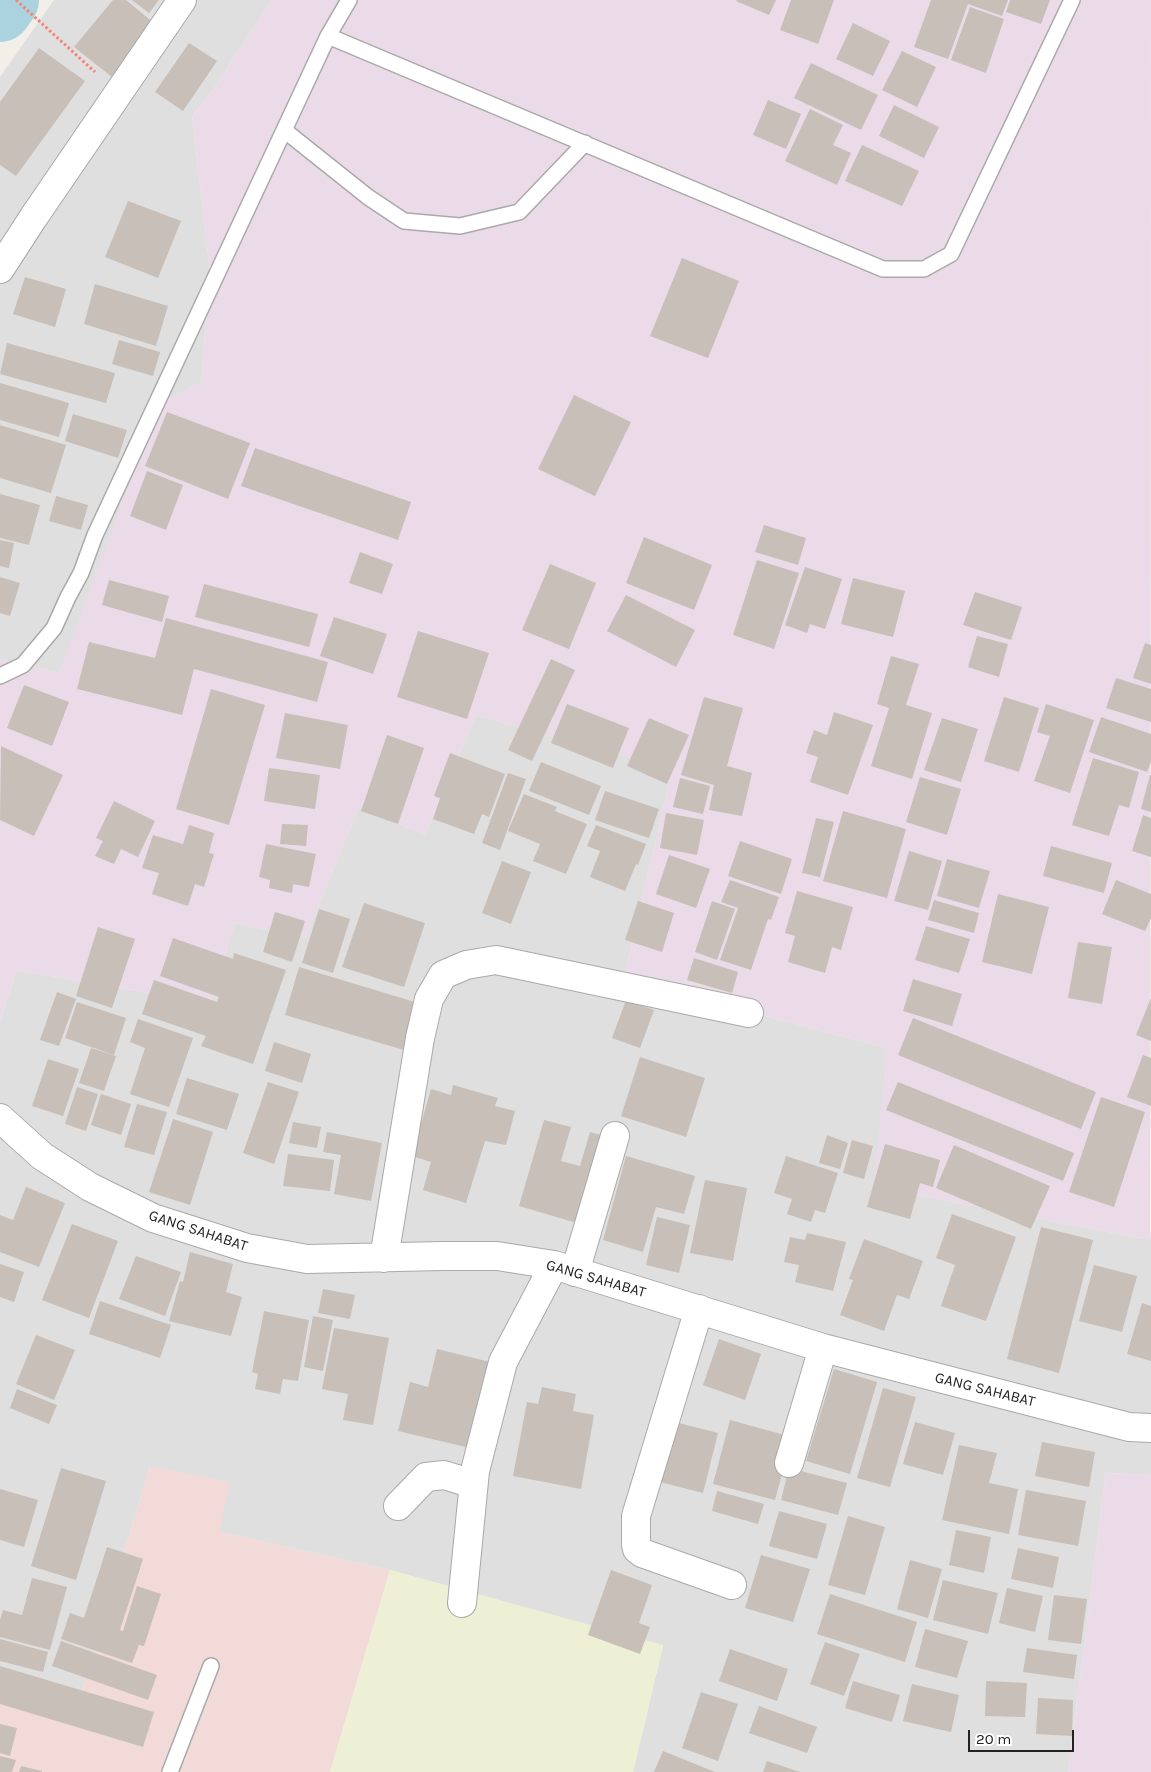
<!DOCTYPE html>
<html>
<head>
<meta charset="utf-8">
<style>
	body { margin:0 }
	#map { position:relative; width:1151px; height:1772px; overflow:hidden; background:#f2efe9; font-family:Karla,sans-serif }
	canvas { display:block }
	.scale { position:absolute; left:968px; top:1730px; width:106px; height:22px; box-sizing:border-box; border:2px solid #222; border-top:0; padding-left:6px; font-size:15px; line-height:18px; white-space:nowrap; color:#222; -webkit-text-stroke:4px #fff; paint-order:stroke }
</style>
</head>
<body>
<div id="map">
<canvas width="1151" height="1772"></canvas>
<div class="scale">20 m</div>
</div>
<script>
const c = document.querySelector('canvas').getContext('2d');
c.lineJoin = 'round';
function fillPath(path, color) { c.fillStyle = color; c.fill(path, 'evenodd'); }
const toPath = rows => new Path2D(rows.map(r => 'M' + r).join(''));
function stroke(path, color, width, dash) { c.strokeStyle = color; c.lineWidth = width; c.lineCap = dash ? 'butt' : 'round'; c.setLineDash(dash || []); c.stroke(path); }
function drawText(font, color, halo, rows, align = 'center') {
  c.font = font + ' Karla,sans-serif'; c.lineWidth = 5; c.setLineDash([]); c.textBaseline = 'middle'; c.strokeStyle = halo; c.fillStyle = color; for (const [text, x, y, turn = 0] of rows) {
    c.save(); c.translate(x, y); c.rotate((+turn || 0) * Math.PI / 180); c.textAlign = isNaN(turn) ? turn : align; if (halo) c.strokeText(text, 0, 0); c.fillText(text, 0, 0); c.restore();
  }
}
fillPath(toPath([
	[54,0,272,0,213,90,192,116,210,271,201,383,148,408,133,474,107,562,59,673,0,659,0,77],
	[476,715,672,769,624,979,887,1048,875,1187,1150,1240,1151,1236,1151,1475,1106,1473,1068,1772,633,1772,663,1646,390,1570,220,1532,150,1466,74,1718,0,1696,0,1021,17,970,210,1004,235,923,305,938,359,807,425,835]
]), '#e0dfdf');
fillPath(toPath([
	[150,1466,229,1482,220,1532,390,1570,330,1772,0,1772,0,1696,74,1718]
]), '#f2dad9');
fillPath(toPath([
	[272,0,1151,0,1150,1240,874,1187,887,1048,624,979,672,769,476,715,425,835,359,807,305,938,235,923,210,1004,17,970,0,1021,0,659,59,673,133,474,148,407,201,383,210,271,192,116,213,90],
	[1106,1473,1151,1475,1151,1772,1068,1772]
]), '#ebdbe8');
fillPath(toPath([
	[390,1570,663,1645,633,1772,330,1772]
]), '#eef0d5');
stroke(toPath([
	[0,10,7,0]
]), '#aad3df', 64);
fillPath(toPath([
	[113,0,126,0,155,24,112,77,74,47],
	[132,0,159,0,149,13],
	[737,0,776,0,769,15,736,1],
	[791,0,834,0,818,44,780,30],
	[931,0,1008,0,1002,16,968,4,948,59,914,47],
	[1010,0,1050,0,1041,24,1006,12],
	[970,7,1004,19,986,73,951,60],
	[853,23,890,41,873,76,836,59],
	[189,43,217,61,183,111,155,92],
	[39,48,85,81,16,176,0,165,0,102],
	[902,51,936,67,917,107,882,90],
	[811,63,878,95,861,130,794,98],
	[768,100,801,114,786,149,753,135],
	[894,105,939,127,924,158,879,136],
	[810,109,843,125,833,145,851,153,837,185,785,161],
	[862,145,919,171,902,206,845,181],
	[128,201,181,221,158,278,105,257],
	[682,258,739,281,708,358,650,336],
	[25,277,66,289,55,327,13,314],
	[95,284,168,306,156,346,84,324],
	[119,340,160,352,153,376,112,364],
	[7,343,115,373,106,403,0,374],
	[0,383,69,403,59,437,0,420],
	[574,395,631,422,595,496,538,469],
	[167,412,250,443,228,499,145,466],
	[73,414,127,430,118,458,65,441],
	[0,425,66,445,51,493,0,478],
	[255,448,411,502,398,540,241,486],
	[147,471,183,485,166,530,130,516],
	[0,494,40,505,29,545,0,538],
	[56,496,88,505,81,530,49,521],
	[764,525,806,538,798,565,755,552],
	[644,537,712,565,694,610,626,583],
	[0,540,14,543,9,568,0,566],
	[360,552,393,564,382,594,349,583],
	[757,560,799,573,774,649,733,635],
	[550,564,596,583,569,649,522,630],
	[805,567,842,579,825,629,810,624,807,633,785,625],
	[0,577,20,583,10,616,0,613],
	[853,578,905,591,893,637,841,624],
	[109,580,169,596,162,622,102,605],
	[204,584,318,614,309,647,195,617],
	[975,592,1022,607,1011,640,963,625],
	[626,595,695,630,676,667,607,631],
	[334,617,387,634,373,674,320,656],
	[166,618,328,662,317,702,194,669,182,715,77,689,89,642,155,658],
	[418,631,489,653,467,719,397,697],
	[977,636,1008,644,999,677,968,667],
	[1145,643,1151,645,1151,684,1133,678],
	[891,656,919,664,906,705,932,713,912,779,871,766,889,708,877,704],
	[551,659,575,670,532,761,508,750],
	[1116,678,1151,689,1151,722,1106,708],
	[24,685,69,702,52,746,7,728],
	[211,689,265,705,229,825,176,809],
	[704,697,743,708,727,766,752,773,742,816,709,810,714,785,681,775],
	[1004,697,1039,708,1019,772,984,761],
	[567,704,629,728,613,768,551,743],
	[1046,704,1094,720,1070,793,1034,781,1050,736,1037,732],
	[834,712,873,725,848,795,810,782,818,757,806,753,814,730,827,735],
	[285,713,348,725,340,769,276,758],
	[1101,717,1151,734,1151,762,1147,772,1089,752],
	[649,718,689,735,667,784,627,766],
	[942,718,978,729,961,782,924,770],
	[387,735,424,748,398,824,361,811],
	[1,746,63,775,34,836,0,820],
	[450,753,505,774,489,817,482,814,474,834,433,819,440,798,434,796],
	[1093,758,1139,772,1129,808,1119,805,1109,836,1072,825],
	[541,762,601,786,589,815,529,791],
	[269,768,320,775,315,809,264,801],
	[508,773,526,779,500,850,482,843],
	[1150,775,1151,775,1151,812,1141,809],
	[920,777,961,789,947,835,906,822],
	[680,778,710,786,703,814,673,807],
	[605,791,659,809,649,838,595,820],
	[524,794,557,807,555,811,587,824,566,874,533,861,540,844,508,831],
	[114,801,155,821,138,857,121,849,114,864,95,856,103,841,96,838],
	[843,811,906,829,887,898,823,881],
	[666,813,704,820,697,855,660,848],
	[1143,815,1151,818,1151,857,1132,851],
	[816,818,834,822,820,877,802,873],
	[282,824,308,825,306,846,280,844],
	[189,825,214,833,209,853,214,854,204,887,195,884,188,906,152,894,159,873,142,868,153,835,183,844],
	[596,825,646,844,638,865,636,864,625,891,590,877,600,851,587,846],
	[740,841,792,859,781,894,728,876],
	[266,844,316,854,309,887,293,884,292,893,269,888,270,880,259,877],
	[1051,846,1112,863,1104,893,1043,876],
	[909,851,942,861,928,910,894,901],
	[669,855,710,869,696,908,656,894],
	[947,859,990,871,979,908,937,896],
	[502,861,531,872,511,924,482,913],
	[730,880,779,897,771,920,768,919,751,970,720,960,738,908,721,902],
	[1116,880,1151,894,1151,918,1145,931,1102,914],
	[797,891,853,907,841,950,832,947,825,973,788,962,795,936,785,933],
	[998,894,1049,907,1032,974,982,962],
	[934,900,979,913,974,933,928,920],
	[638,901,674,913,662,952,625,940],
	[712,901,735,909,717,960,695,952],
	[364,903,425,923,404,987,342,967],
	[319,909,350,919,333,973,302,963],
	[275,912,305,921,292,962,263,952],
	[926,926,970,939,959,973,915,960],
	[98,927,135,939,112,1008,76,996],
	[173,938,233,959,234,953,286,970,253,1064,201,1046,206,1036,142,1014,154,980,217,1002,219,997,160,976],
	[1078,942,1112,947,1102,1004,1068,998],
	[694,958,738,972,732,993,687,980],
	[299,967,418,1003,404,1050,285,1015],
	[913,979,962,994,952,1026,903,1011],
	[57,992,76,999,59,1046,40,1040],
	[1151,998,1151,1041,1136,1035],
	[626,1000,654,1010,640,1048,612,1038],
	[77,1002,126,1018,114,1055,65,1038],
	[913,1018,1096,1092,1081,1129,898,1055],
	[138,1019,193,1038,169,1107,130,1094,145,1048,130,1042],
	[274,1042,311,1054,302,1083,265,1071],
	[91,1048,116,1056,104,1091,79,1083],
	[1143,1055,1151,1058,1151,1106,1127,1097],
	[640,1057,705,1078,686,1137,621,1116],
	[48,1059,79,1069,63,1116,32,1106],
	[187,1078,239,1094,227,1130,176,1114],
	[268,1082,299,1092,274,1164,243,1153],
	[898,1082,1074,1153,1063,1181,886,1110],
	[453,1085,498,1098,495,1106,515,1111,506,1145,485,1141,466,1203,423,1190,431,1162,412,1156,431,1089,451,1095],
	[77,1087,98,1094,86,1131,65,1124],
	[101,1094,131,1104,121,1135,91,1125],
	[1101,1097,1145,1112,1114,1207,1069,1192],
	[137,1104,167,1112,154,1155,124,1147],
	[173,1119,213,1132,190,1205,149,1192],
	[544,1120,571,1127,561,1161,580,1166,590,1132,611,1138,587,1226,519,1206],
	[293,1122,321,1127,317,1148,289,1143],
	[327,1132,382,1143,371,1201,334,1194,341,1155,323,1152],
	[827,1135,848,1143,840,1169,819,1163],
	[852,1140,873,1146,864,1179,843,1173],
	[885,1144,940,1160,933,1187,920,1183,910,1219,867,1207],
	[954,1145,1050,1186,1031,1229,936,1188],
	[288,1154,334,1160,330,1191,283,1186],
	[626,1156,695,1176,684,1214,656,1207,643,1252,603,1240],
	[786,1156,838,1173,825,1213,815,1210,811,1222,787,1214,792,1199,774,1193],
	[705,1180,747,1188,733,1261,690,1253],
	[26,1187,65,1203,39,1267,0,1252,0,1215,13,1220],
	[952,1214,1016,1237,986,1321,941,1306,955,1265,936,1258],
	[657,1217,690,1225,679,1273,646,1265],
	[72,1224,118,1241,89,1318,42,1300],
	[1041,1227,1093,1240,1059,1373,1007,1359],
	[807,1233,846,1242,833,1291,795,1282,799,1265,784,1262,790,1237,805,1240],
	[864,1239,923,1261,909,1299,897,1295,884,1331,840,1315,853,1280,849,1279],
	[190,1252,233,1264,226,1292,242,1297,231,1336,169,1321,180,1281,183,1282],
	[136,1256,181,1272,165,1316,119,1299],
	[0,1264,24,1272,14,1302,0,1297],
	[1094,1265,1137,1276,1122,1332,1079,1321],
	[323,1289,355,1295,350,1319,318,1313],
	[100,1301,171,1325,160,1358,89,1334],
	[1142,1303,1151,1306,1151,1361,1127,1354],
	[264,1311,309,1320,298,1381,283,1379,280,1394,255,1389,258,1374,252,1372],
	[313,1316,333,1320,323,1371,304,1367],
	[334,1328,389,1338,373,1425,343,1420,348,1394,322,1389],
	[36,1335,75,1350,54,1400,16,1384],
	[719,1339,761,1354,745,1400,703,1385],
	[437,1349,490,1362,470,1448,398,1431,410,1382,428,1387],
	[834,1369,877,1382,850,1474,806,1461],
	[542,1387,576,1394,573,1411,594,1415,581,1489,513,1476,527,1402,538,1404],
	[883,1388,916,1397,890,1487,857,1478],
	[17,1389,57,1405,49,1424,10,1408],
	[730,1420,792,1437,775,1500,713,1484],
	[675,1422,718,1433,703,1493,660,1482],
	[915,1422,955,1433,943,1475,903,1464],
	[1042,1442,1095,1452,1089,1487,1035,1476],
	[959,1445,997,1453,989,1483,1018,1489,1009,1534,942,1520],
	[61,1468,106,1481,76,1580,31,1566],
	[789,1468,847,1483,838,1515,781,1500],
	[0,1489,38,1500,24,1547,0,1540],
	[1026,1490,1086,1501,1078,1546,1018,1535],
	[717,1491,764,1504,758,1524,712,1511],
	[779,1511,827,1524,817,1559,769,1546],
	[848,1516,885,1527,865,1595,828,1585],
	[956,1530,991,1537,984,1573,949,1565],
	[107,1547,143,1559,120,1630,123,1631,137,1586,161,1594,144,1646,139,1645,132,1663,61,1639,70,1613,84,1618],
	[1018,1548,1059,1557,1053,1588,1011,1579],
	[761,1555,810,1569,793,1622,745,1608],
	[910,1560,942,1569,928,1618,897,1609],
	[611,1570,652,1585,639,1623,650,1627,640,1654,588,1635],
	[32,1578,67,1587,50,1650,0,1637,0,1620,3,1610,22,1615],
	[943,1580,998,1593,988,1634,933,1620],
	[1007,1588,1043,1596,1035,1632,999,1623],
	[830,1594,917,1622,905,1662,817,1634],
	[1054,1595,1087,1599,1081,1644,1048,1640],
	[925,1629,968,1641,957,1678,915,1667],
	[0,1639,48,1652,43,1672,0,1661],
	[61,1641,157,1675,148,1700,52,1666],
	[825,1642,860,1654,844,1696,810,1684],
	[1027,1648,1077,1655,1074,1679,1023,1672],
	[730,1649,788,1669,777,1701,719,1681],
	[0,1666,154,1712,143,1747,0,1704],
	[853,1681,900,1695,892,1722,845,1708],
	[986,1681,1027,1683,1025,1717,985,1716],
	[912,1684,959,1695,951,1732,903,1721],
	[701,1692,738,1704,718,1761,682,1748],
	[1038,1698,1073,1700,1072,1736,1036,1734],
	[759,1706,817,1727,807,1753,749,1733],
	[0,1724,17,1728,10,1756,0,1753],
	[663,1751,715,1772,654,1772],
	[0,1756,16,1760,12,1772,0,1772],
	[767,1761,800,1772,763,1772],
	[21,1766,42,1771,42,1772,19,1772]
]), '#c7bfb8');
const service = toPath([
	[328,36,883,269,924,269,951,254,1072,0],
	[284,130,368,197,404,221,460,226,519,212,585,143],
	[0,676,23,665,54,628,68,597,81,573,95,535,328,36,349,0],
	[170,1772,211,1666]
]);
const minor = toPath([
	[0,269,33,218,182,0],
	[0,1118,42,1156,90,1187,153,1218,247,1248,307,1259,443,1256,497,1256,554,1265,823,1348,1129,1427,1151,1428],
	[384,1258,420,1038,429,999,443,975,466,965,496,960,749,1013],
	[575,1272,615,1136],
	[699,1309,636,1516,636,1544,637,1549,642,1553,732,1585],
	[789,1463,823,1348],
	[398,1506,426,1477,444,1475,473,1484],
	[462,1603,475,1471,503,1362,554,1265]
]);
stroke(service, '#a9a9a9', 18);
stroke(minor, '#a9a9a9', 30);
stroke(toPath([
	[16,0,95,72]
]), '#fa8072', 3, [2.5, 2.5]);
stroke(service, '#fff', 15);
stroke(minor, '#fff', 28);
drawText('15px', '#222', '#fff', [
	["GANG SAHABAT",198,1231,18],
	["GANG SAHABAT",596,1279,16],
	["GANG SAHABAT",985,1390,14]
]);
</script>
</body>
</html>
